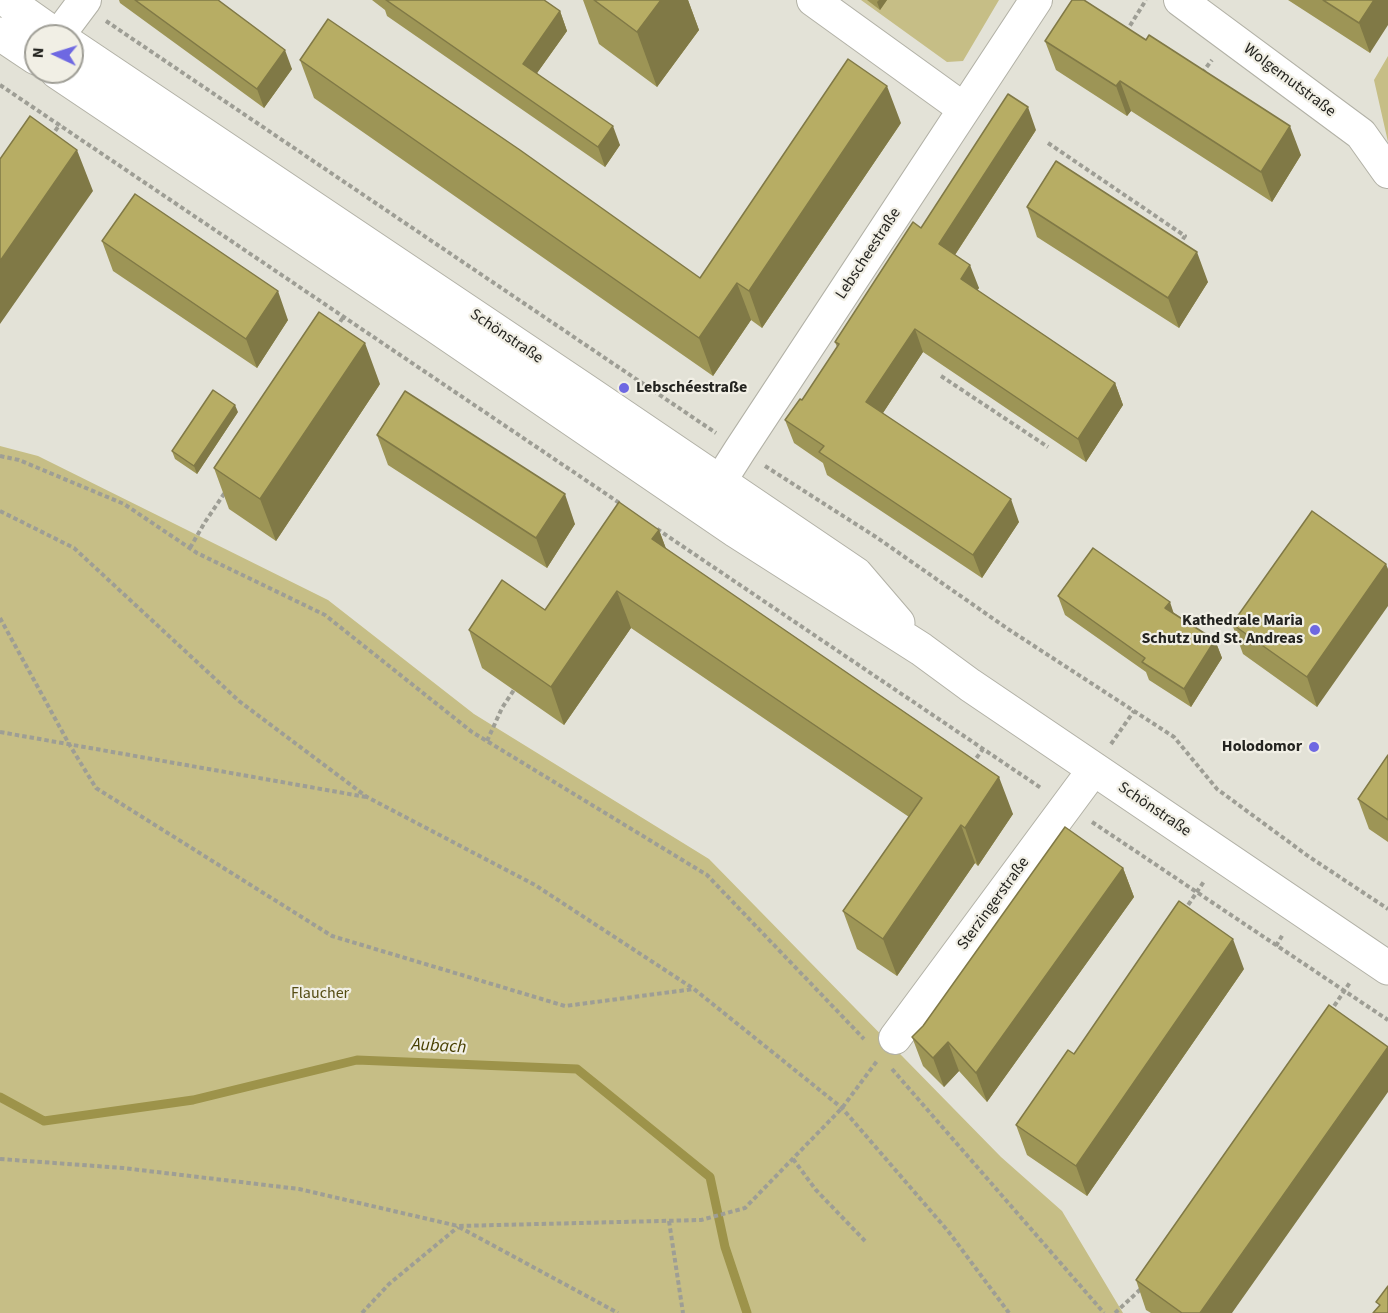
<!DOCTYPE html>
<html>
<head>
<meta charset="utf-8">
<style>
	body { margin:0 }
	#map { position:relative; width:1388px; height:1313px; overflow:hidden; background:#e3e2d7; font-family:"Source Sans 3",sans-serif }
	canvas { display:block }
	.north { position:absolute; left:24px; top:24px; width:60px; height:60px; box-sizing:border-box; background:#f1efe5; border:2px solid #9f9e96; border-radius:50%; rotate:274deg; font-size:16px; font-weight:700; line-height:24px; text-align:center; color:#242420 }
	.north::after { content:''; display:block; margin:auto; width:21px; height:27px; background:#6e68e2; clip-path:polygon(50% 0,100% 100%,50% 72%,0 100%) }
</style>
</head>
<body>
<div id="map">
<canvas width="1388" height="1313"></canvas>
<div class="north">N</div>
</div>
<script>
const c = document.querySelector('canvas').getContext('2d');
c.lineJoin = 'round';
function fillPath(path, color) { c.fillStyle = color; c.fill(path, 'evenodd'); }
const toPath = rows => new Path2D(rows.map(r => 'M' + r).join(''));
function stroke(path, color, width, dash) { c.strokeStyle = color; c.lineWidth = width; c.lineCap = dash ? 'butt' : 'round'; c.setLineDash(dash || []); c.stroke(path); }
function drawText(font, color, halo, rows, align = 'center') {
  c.font = font + ' "Source Sans 3",sans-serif'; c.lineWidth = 4.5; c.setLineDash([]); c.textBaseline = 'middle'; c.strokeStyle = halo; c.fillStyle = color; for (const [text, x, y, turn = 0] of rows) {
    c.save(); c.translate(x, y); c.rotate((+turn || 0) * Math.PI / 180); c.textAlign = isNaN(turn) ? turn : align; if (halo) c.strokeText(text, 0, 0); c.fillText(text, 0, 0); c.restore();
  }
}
fillPath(toPath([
	[861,0,999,0,963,61,947,62],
	[1388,56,1388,142,1374,80],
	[0,446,38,456,328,600,474,714,709,859,1001,1157,1062,1211,1123,1313,0,1313]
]), '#c6be86');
stroke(toPath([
	[0,1097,44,1121,193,1100,357,1060,577,1069,710,1177,725,1247,747,1313]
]), '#9d934a', 9);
const street = toPath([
	[813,0,964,109],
	[1180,0,1361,134,1388,172],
	[58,36,85,0],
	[705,505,740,450,1036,0],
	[895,1038,1094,769]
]);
const secondary = toPath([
	[6,0,57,36],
	[0,34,36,58],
	[72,46,586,391,856,574,898,623],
	[57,72,437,327,736,531,921,649,970,685,1388,968]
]);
stroke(street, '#b2b1a6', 34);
stroke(secondary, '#b2b1a6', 35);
stroke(toPath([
	[106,21,716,433],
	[1126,32,1146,0],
	[1202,73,1212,60],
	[0,85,621,504],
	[51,137,60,124],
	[1048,143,1185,236,1179,245],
	[336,328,344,316],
	[941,376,1048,447],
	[0,456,19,460,124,504,197,553,325,615,472,732,707,875,864,1039],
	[765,466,876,537,1008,629,1174,737,1217,789,1308,856,1388,909],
	[0,511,74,548,239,701,367,797,535,885,694,989,842,1108,948,1231,1009,1313],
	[657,529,1041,788],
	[190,548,205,522,226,491],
	[0,618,69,744,96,788,332,936,565,1006,694,989],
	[0,732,366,797],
	[487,741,502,708,516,687],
	[1111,744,1134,711],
	[972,764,983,749],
	[1092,822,1388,1020],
	[1184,911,1205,880],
	[1276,946,1283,934],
	[1330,1012,1351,981],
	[892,1069,1104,1313],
	[0,1159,123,1168,299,1189,458,1226,701,1220,745,1208,842,1108,877,1061],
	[793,1159,816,1190,865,1241],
	[669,1221,683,1313],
	[459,1227,618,1313],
	[362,1313,389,1284,458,1227],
	[1115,1313,1143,1287]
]), '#9e9e95', 4, [4.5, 3]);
stroke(street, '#fff', 32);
stroke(secondary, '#fff', 33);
fillPath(toPath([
	[119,0,218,0,292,69,264,108,120,3],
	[372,0,544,0,560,11,567,31,537,73,620,145,605,167,387,16,385,10],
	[583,0,688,0,699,30,657,87,599,44],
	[867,0,887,0,880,10],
	[1288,0,1388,0,1370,53],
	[1045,41,1301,155,1272,202,1131,111,1127,116,1056,70],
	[300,60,700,278,901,123,762,328,751,320,713,376,314,98],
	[1036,130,955,255,979,288,977,290,1115,383,1123,405,1086,462,923,352,883,413,1019,522,982,578,827,475,823,463,794,443,785,420,802,400,837,347,835,342,921,228],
	[1027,207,1208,282,1179,328,1037,237],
	[102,241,288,320,257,368,113,271],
	[380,384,276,541,229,509,214,468],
	[238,412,197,474,175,459,172,451],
	[377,435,575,524,547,568,388,465],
	[659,530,666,549,1013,814,978,866,975,863,897,976,857,949,843,911,909,817,631,628,564,725,482,668,469,630,545,610],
	[1386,564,1317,707,1243,654,1232,624],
	[1058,596,1174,613,1215,640,1222,658,1191,707,1149,680,1146,672,1065,615],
	[1388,755,1388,842,1369,829,1358,799],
	[1123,868,1134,897,987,1102,959,1071,944,1087,923,1066,912,1037],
	[1244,969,1087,1196,1027,1155,1016,1125,1074,1054],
	[1136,1280,1232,1313,1151,1313,1146,1310]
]), '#9d9556');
fillPath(toPath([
	[661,0,688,0,699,30,657,87,637,32],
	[879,0,887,0,880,10,877,2],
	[1374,0,1388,0,1388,25,1370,53,1359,23],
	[560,11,567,31,530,83,523,64],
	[285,50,292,69,264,108,257,89],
	[1120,81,1131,111,1127,116,1116,86],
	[887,86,901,123,762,328,749,291],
	[1028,107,1036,130,947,267,939,244],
	[613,126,620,145,605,167,598,147],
	[1290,126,1301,155,1272,202,1261,172],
	[77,150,93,191,0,324,0,261],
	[1197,252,1208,282,1179,328,1168,298],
	[970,265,979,288,969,302,961,279],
	[737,283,751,320,713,376,699,338],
	[278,291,288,320,257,368,246,339],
	[915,329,923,352,875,425,866,402],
	[365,343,380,384,276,541,260,499],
	[1115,383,1123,405,1086,462,1078,439],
	[235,405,238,412,197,474,194,466],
	[565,494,575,524,547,568,536,538],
	[1011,499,1019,522,982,578,973,555],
	[659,530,673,567,652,539],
	[1386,564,1388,569,1388,606,1317,707,1307,677],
	[617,591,631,628,564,725,551,687],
	[1170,602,1176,620,1165,608],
	[1215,640,1222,658,1191,707,1184,689],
	[999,777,1013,814,978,866,965,828],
	[961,825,975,863,897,976,883,939],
	[1123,868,1134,897,987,1102,976,1073],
	[1233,939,1244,969,1087,1196,1076,1166],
	[948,1042,959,1071,944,1087,933,1058],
	[1388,1047,1388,1092,1232,1313,1200,1313]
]), '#807946');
const building = toPath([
	[135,0,218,0,285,50,257,89,135,0],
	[386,0,544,0,560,11,523,64,613,126,598,147,386,0],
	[594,0,661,0,637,32,594,0],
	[1072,0,1084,0,1146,40,1149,35,1290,126,1261,172,1120,81,1116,86,1045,41,1072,0],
	[1323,0,1374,0,1359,23,1323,0],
	[328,19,520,150,700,278,848,59,887,86,749,291,737,283,699,338,300,60,328,19],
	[1008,94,1028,107,939,244,970,265,961,279,1115,383,1078,439,915,329,866,402,1011,499,973,555,819,452,824,446,785,420,800,399,802,400,839,344,835,342,913,222,921,228,1008,94],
	[30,116,77,150,0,261,0,159,30,116],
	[1056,161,1197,252,1168,298,1027,207,1056,161],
	[135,194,278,291,246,339,102,241,135,194],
	[319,312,365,343,260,499,214,468,319,312],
	[213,390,235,405,194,466,172,451,213,390],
	[405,391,565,494,536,538,377,435,405,391],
	[619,502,659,530,652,539,999,777,965,828,961,825,883,939,843,911,922,798,617,591,551,687,469,630,502,580,545,610,619,502],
	[1312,511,1386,564,1307,677,1232,624,1312,511],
	[1093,548,1170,602,1165,608,1215,640,1184,689,1142,662,1145,658,1058,596,1093,548],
	[1388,755,1388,820,1358,799,1388,755],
	[1065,827,1123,868,976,1073,948,1042,933,1058,912,1037,923,1026,1065,827],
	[1179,901,1233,939,1076,1166,1016,1125,1068,1050,1074,1054,1179,901],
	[1329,1005,1388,1047,1200,1313,1182,1313,1136,1280,1329,1005],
	[1388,1286,1388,1313,1373,1313,1380,1305,1376,1302,1388,1286]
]);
fillPath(building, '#b7ad64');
stroke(building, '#807946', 1.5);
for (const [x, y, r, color] of [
	[624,388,6,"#6e68e2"],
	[1315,630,6,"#6e68e2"],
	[1314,747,6,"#6e68e2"]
]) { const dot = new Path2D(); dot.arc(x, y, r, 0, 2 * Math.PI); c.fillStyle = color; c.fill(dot); stroke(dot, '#f1efe5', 2); }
drawText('16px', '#242420', '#f1efe5', [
	["Wolgemutstraße",1289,81,37],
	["Lebscheestraße",869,254,-57],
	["Schönstraße",506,337,34],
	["Schönstraße",1154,810,34],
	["Sterzingerstraße",994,904,-54]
]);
drawText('bold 16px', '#242420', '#f1efe5', [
	["Lebschéestraße",636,388,"left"],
	["Kathedrale Maria",1303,621],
	["Schutz und St. Andreas",1303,639],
	["Holodomor",1302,747]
], 'right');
drawText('16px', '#554d14', '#f1efe5', [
	["Flaucher",320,994]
]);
drawText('italic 18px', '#473f01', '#f1efe5', [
	["Aubach",439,1047,3]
]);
</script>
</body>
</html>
